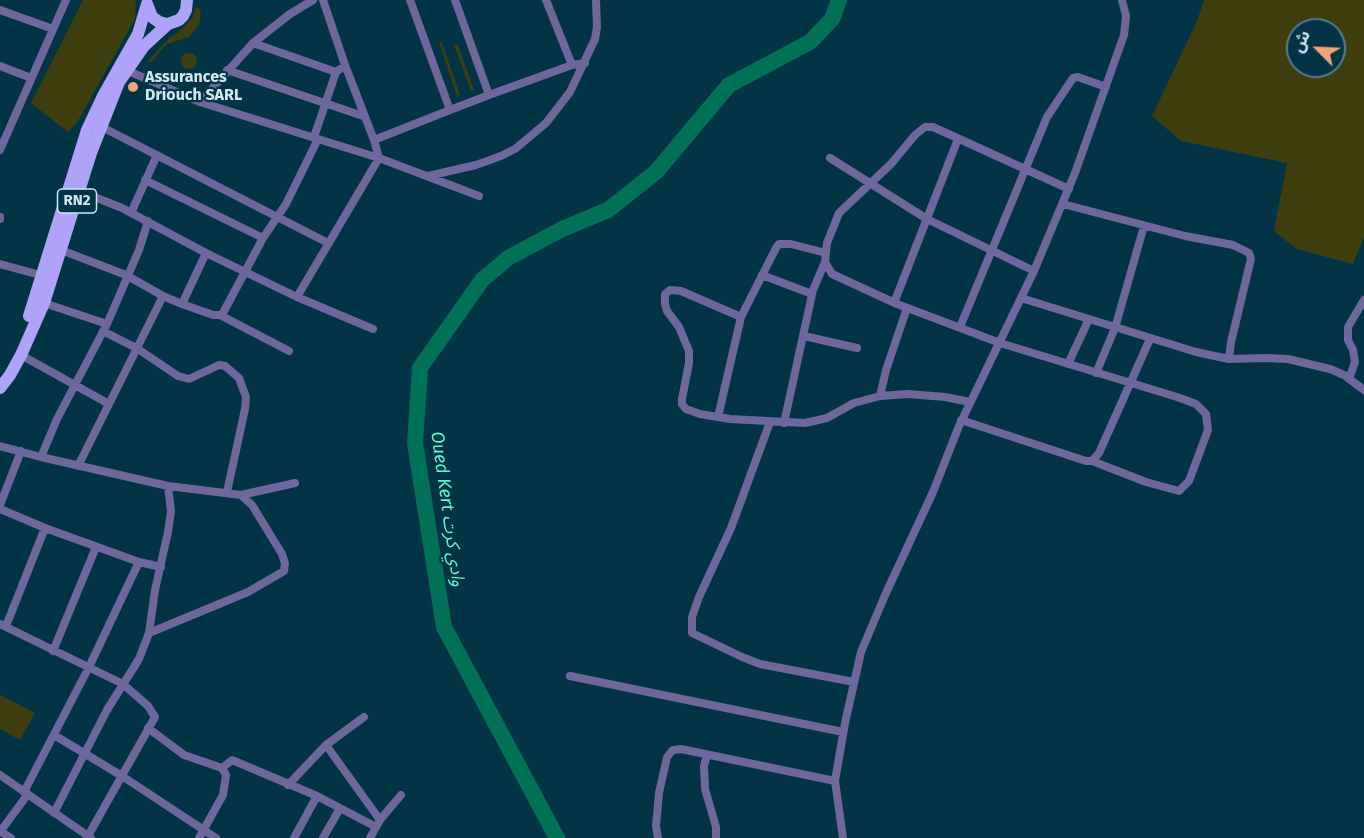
<!DOCTYPE html>
<html>
<head>
<meta charset="utf-8">
<style>
	body { margin:0 }
	#map { position:relative; width:1364px; height:838px; overflow:hidden; background:#033446; font-family:"Fira Sans","Noto Sans Arabic",sans-serif }
	canvas { display:block }
	.north { position:absolute; left:1286px; top:18px; width:60px; height:60px; box-sizing:border-box; background:#033446; border:2px solid #557c8c; border-radius:50%; rotate:294deg; font-size:16px; font-weight:700; line-height:24px; text-align:center; color:#d1e8f4 }
	.north::after { content:''; display:block; margin:auto; width:21px; height:27px; background:#f0a378; clip-path:polygon(50% 0,100% 100%,50% 72%,0 100%) }
</style>
</head>
<body>
<div id="map">
<canvas width="1364" height="838"></canvas>
<div class="north">ش</div>
</div>
<script>
const c = document.querySelector('canvas').getContext('2d');
c.lineJoin = 'round';
function fillPath(path, color) { c.fillStyle = color; c.fill(path, 'evenodd'); }
const toPath = rows => new Path2D(rows.map(r => 'M' + r).join(''));
function stroke(path, color, width, dash) { c.strokeStyle = color; c.lineWidth = width; c.lineCap = dash ? 'butt' : 'round'; c.setLineDash(dash || []); c.stroke(path); }
function drawText(font, color, halo, rows, align = 'center') {
  c.font = font + ' "Fira Sans","Noto Sans Arabic",sans-serif'; c.lineWidth = 4.5; c.setLineDash([]); c.textBaseline = 'middle'; c.strokeStyle = halo; c.fillStyle = color; for (const [text, x, y, turn = 0] of rows) {
    c.save(); c.translate(x, y); c.rotate((+turn || 0) * Math.PI / 180); c.textAlign = isNaN(turn) ? turn : align; if (halo) c.strokeText(text, 0, 0); c.fillText(text, 0, 0); c.restore();
  }
}
fillPath(toPath([
	[83,0,136,0,135,19,77,123,68,132,31,103],
	[1204,0,1364,0,1364,237,1353,264,1297,249,1274,231,1287,163,1181,141,1152,116,1197,21],
	[1298,30,1334,30,1334,66,1298,66],
	[197,6,201,12,199,25,189,37,167,44,151,62,147,63,166,41,183,28,192,18],
	[439,42,442,43,460,95,457,96],
	[454,44,458,45,474,90,471,91],
	'181 61a8 8 0 1 1 16 0a8 8 0 1 1-16 0Z',
	[0,695,35,713,20,740,0,729]
]), '#3e3e0f');
stroke(toPath([
	[557,838,444,627,415,443,420,368,482,280,508,258,562,229,608,210,656,172,729,85,810,42,832,19,839,0]
]), '#007157', 16);
stroke(toPath([
	[323,0,345,65,374,140],
	[455,0,489,95,572,65,585,63],
	[546,0,572,65],
	[0,10,53,29],
	[253,43,336,72],
	[0,66,31,78],
	[126,70,200,102,318,139],
	[227,70,363,116],
	[200,102,253,43,290,14,313,0],
	[450,110,489,95],
	[100,126,328,243],
	[314,137,336,72,340,69],
	[0,150,66,0],
	[830,158,927,219,1034,271],
	[428,176,476,165,501,156,515,149,546,123,570,92,595,39,597,27,596,0],
	[145,180,263,238],
	[1069,189,933,127,925,127,915,135,891,164,839,213,827,243,825,262,832,274,897,304,1000,343,1177,397,1196,404,1206,414,1208,430,1189,481,1179,491,1146,482,1092,461],
	[77,190,122,208,206,253,297,297,373,329],
	[1063,204,1185,236,1233,245,1249,253,1251,259,1231,342,1229,359],
	[131,213,157,155],
	[0,217,0,219],
	[61,250,126,275,163,296,182,304,206,253],
	[0,264,44,276],
	[762,275,812,294],
	[297,297,379,158,374,140,450,110,410,0],
	[1021,298,1196,352,1229,359,1266,358,1288,359,1330,369,1344,375,1364,390],
	[44,303,107,324],
	[894,303,958,139],
	[182,304,213,315,220,315,223,313,263,238,286,204,318,139,379,158,479,196],
	[220,315,289,351],
	[741,317,681,291,670,290,665,294,665,304,667,311,679,327,689,351,689,363,682,399,682,404,686,409,700,414,730,419,805,423,827,418,854,403,880,396,908,394,945,397,970,402],
	[960,327,1047,117,1073,78,1078,77,1106,87],
	[103,331,138,349,178,376,189,379,219,365,225,366,239,378,246,397,245,409,227,492],
	[804,336,857,348],
	[21,355,109,404],
	[1068,364,1089,319],
	[1096,373,1115,328,1144,226],
	[1349,379,1355,362,1353,350,1348,340,1348,327,1364,300],
	[880,396,886,370,907,308],
	[718,417,741,317,776,248,779,244,791,244,826,253],
	[961,420,1086,461,1092,461,1099,453,1150,339],
	[770,422,731,528,699,597,692,617,692,633,742,657,760,664,854,682],
	[784,423,813,290,825,262],
	[0,446,41,457,168,486,241,495,252,505,282,554,285,563,284,571,248,592,149,633],
	[41,457,57,419,107,324,139,250,148,221],
	[78,466,163,296],
	[241,495,295,483],
	[0,505,21,451],
	[0,509,45,528,139,562],
	[0,624,123,684,148,706,155,717,88,836],
	[6,626,45,528],
	[53,651,96,547],
	[570,676,843,732],
	[148,728,184,755,222,768,226,775,223,795,199,838],
	[54,735,122,776,216,838],
	[326,745,380,820],
	[707,755,704,766,705,789,716,827,716,838],
	[222,768,232,760,317,796,376,827],
	[0,775,91,838],
	[288,785,326,745,364,717],
	[24,792,89,667,139,562,161,567],
	[54,813,107,710,139,659,149,633,155,590,168,532,171,511,168,486],
	[0,831,11,838],
	[0,832,28,794],
	[294,838,317,796],
	[323,838,339,810],
	[370,838,380,820,401,795],
	[658,838,656,826,659,793,667,757,673,750,681,749,835,781],
	[843,838,835,781,845,723,861,652,886,593,933,492,959,426,1034,271,1075,173,1124,35,1126,16,1122,0]
]), '#6e679c', 8);
stroke(toPath([
	[147,4,152,17,159,22,168,24,179,20,183,16,186,10,187,0],
	[29,316,87,130,103,96,138,34,147,4],
	[0,388,10,375,21,355,44,303,91,153,119,82,144,46,168,24]
]), '#aea2f9', 12);
for (const [x, y, r, color] of [
	[133,87,6,"#f0a378"]
]) { const dot = new Path2D(); dot.arc(x, y, r, 0, 2 * Math.PI); c.fillStyle = color; c.fill(dot); stroke(dot, '#033446', 2); }
for (const [x, y, w] of [
	[77,201,39]
]) { const box = new Path2D(); box.roundRect(x - w / 2, y - 12, w, 24, 4.5); c.fillStyle = '#033446'; c.fill(box); stroke(box, '#d1e8f4', 1.5); }
drawText('bold 15px', '#d1e8f4', null, [
	["RN2",77,201]
]);
drawText('bold 16px', '#d1e8f4', '#033446', [
	["Assurances",145,78],
	["Driouch SARL",145,96]
], 'left');
drawText('italic 18px', '#55f9c9', '#033446', [
	["Oued Kert وادي كرت",447,509,82]
]);
</script>
</body>
</html>
